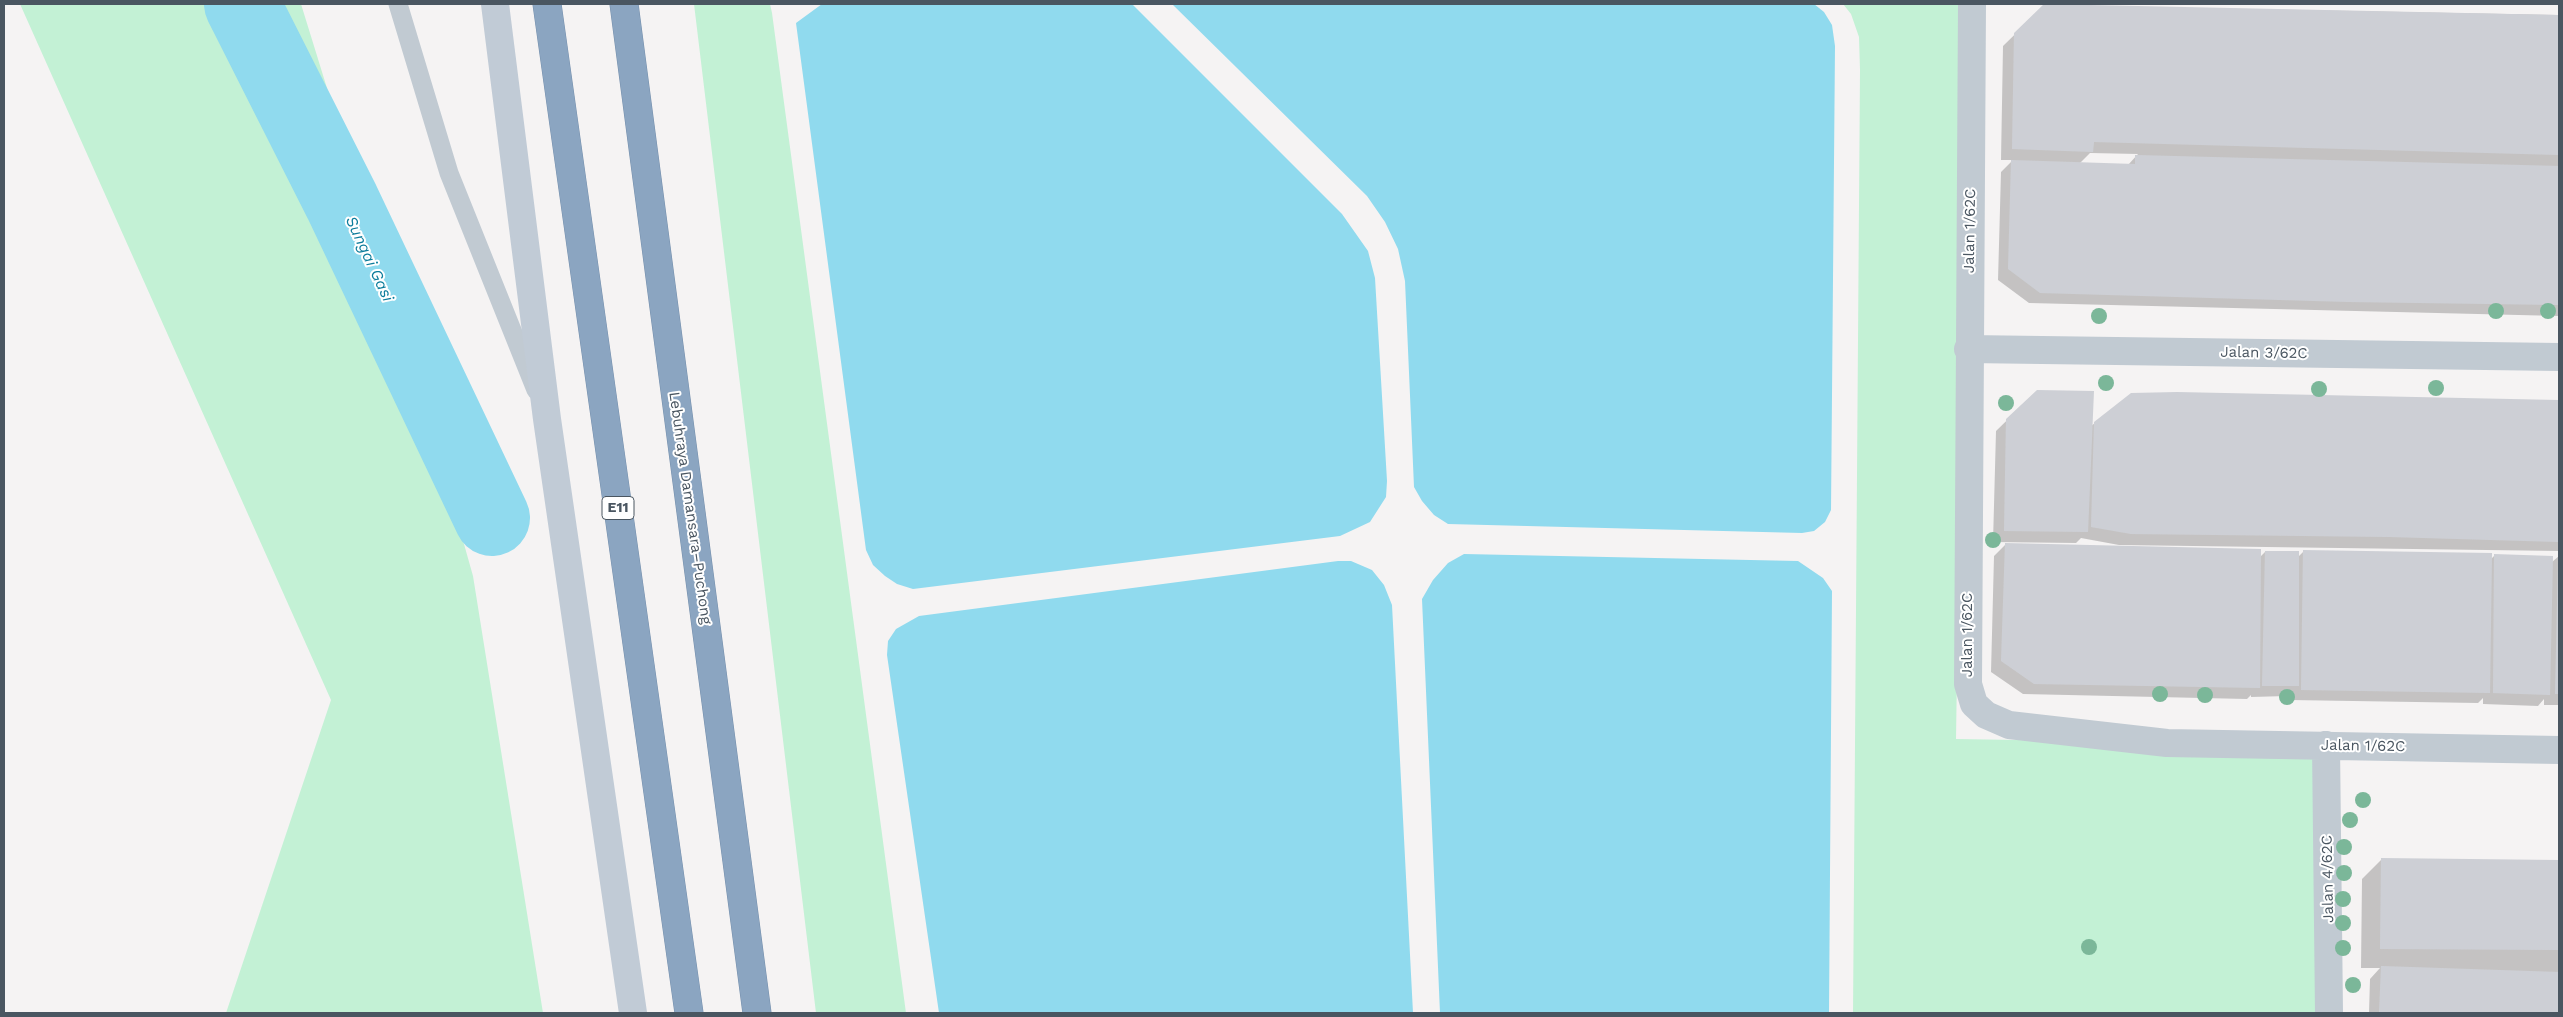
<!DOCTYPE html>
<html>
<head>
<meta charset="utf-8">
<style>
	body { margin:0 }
	#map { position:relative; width:2563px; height:1017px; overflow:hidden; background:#f5f3f3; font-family:"Work Sans",sans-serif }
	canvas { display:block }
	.frame { position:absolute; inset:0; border:5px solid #4a5661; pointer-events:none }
</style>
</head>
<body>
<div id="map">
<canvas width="2563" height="1017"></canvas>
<div class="frame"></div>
</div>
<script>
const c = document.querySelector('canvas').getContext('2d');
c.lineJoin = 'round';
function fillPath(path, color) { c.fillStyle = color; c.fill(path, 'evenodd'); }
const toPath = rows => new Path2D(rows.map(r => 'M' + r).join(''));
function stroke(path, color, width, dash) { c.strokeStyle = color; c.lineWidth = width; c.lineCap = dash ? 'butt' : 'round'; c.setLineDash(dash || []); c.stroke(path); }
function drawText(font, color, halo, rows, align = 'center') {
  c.font = font + ' "Work Sans",sans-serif'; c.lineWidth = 4; c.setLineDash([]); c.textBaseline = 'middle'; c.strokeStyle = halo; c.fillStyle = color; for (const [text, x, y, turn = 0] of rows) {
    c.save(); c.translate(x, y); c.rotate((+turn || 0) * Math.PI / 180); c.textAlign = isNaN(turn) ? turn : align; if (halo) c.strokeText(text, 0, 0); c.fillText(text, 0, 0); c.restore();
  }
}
fillPath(toPath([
	[20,4,301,4,424,402,473,576,543,1013,226,1013,331,700],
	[694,4,770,4,772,13,906,1013,816,1013],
	[1843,4,1967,4,1956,739,2326,745,2325,1013,1853,1013,1860,70,1859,37,1851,14]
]), '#c3f1d5');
fillPath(toPath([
	[822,4,1132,4,1342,214,1368,251,1375,278,1387,481,1386,497,1370,522,1340,536,913,589,897,584,885,576,873,565,866,550,796,23],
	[1172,4,1814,4,1824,12,1832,25,1835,46,1831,510,1825,522,1814,531,1802,533,1448,524,1434,515,1422,501,1414,487,1405,281,1398,249,1385,222,1367,196],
	[1464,554,1798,561,1823,578,1832,591,1829,1013,1440,1013,1422,599,1433,580,1448,563],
	[1338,561,1351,561,1372,570,1384,585,1392,605,1413,1013,939,1013,887,655,888,641,896,629,919,616]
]), '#90daee');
fillPath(toPath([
	[2045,5,2559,15,2559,316,2029,303,1998,280,2001,172,2013,160,2001,160,2003,46],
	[2090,153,2138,154,2128,165,2080,163],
	[2037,391,2091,426,2095,423,2263,395,2559,402,2559,551,2119,545,2081,538,2076,543,1993,542,1996,431],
	[2005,545,2260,557,2265,552,2298,557,2304,551,2490,560,2495,555,2552,562,2559,556,2559,705,2544,705,2544,699,2538,706,2483,704,2483,698,2478,703,2290,700,2290,693,2287,696,2251,697,2251,695,2247,699,2023,694,1991,672,1994,556],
	[2382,859,2559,861,2559,1013,2369,1013,2370,979,2380,968,2361,968,2362,879]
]), '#0003');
stroke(toPath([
	[242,4,342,202,492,518]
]), '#90daee', 76);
fillPath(toPath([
	[2044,4,2559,15,2559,155,2094,142,2093,152,2012,149,2014,33],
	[2135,155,2559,166,2559,305,2349,302,2040,293,2008,269,2011,160,2135,164],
	[2037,390,2094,391,2088,532,2004,531,2006,419],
	[2177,392,2559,400,2559,542,2390,537,2131,534,2091,527,2094,422,2131,393],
	[2005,543,2261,549,2260,688,2034,684,2001,661],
	[2303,550,2492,553,2490,693,2301,690],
	[2265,551,2299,551,2299,686,2262,686],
	[2494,554,2553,556,2550,695,2493,693],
	[2558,561,2559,561,2559,694,2555,694],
	[2381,858,2559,860,2559,950,2380,949],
	[2381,966,2559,972,2559,1013,2379,1013]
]), '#cdcfd5');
const highway = toPath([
	[547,4,689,1013],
	[624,4,757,1013]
]);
stroke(highway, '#7690ad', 29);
stroke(toPath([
	[398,4,449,173,536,390]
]), '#c1cad2', 19);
stroke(toPath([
	[1972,4,1968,684,1974,704,1986,715,2009,725,2167,743,2559,750],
	[1968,349,2559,357],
	[2326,745,2329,1013]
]), '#c1cad2', 28);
stroke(toPath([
	[495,4,547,419,633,1013]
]), '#c1cbd6', 28);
stroke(highway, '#8ba5c1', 28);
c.fillStyle = '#7bb799';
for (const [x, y] of [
	[2496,311],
	[2548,311],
	[2099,316],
	[2106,383],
	[2436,388],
	[2319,389],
	[2006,403],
	[1993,540],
	[2160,694],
	[2205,695],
	[2287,697],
	[2363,800],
	[2350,820],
	[2344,847],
	[2344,873],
	[2343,899],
	[2343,923],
	[2089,947],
	[2343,948],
	[2353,985]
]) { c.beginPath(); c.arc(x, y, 8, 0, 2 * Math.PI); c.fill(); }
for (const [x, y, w] of [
	[618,508,32]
]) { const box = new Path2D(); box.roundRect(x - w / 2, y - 11.5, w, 23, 4); c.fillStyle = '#fff'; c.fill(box); stroke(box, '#4a5661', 1); }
drawText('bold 14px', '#4a5661', null, [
	["E11",618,508]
]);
drawText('15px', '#4a5661', '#fff', [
	["Jalan 1/62C",1970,231,-89],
	["Jalan 3/62C",2264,353,1],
	["Lebuhraya Damansara–Puchong",690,508,82],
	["Jalan 1/62C",1968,635,-90],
	["Jalan 1/62C",2363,746,1],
	["Jalan 4/62C",2328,879,-91]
]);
drawText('italic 16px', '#0c7c9b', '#fff', [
	["Sungai Gasi",369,259,65]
]);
</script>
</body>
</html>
